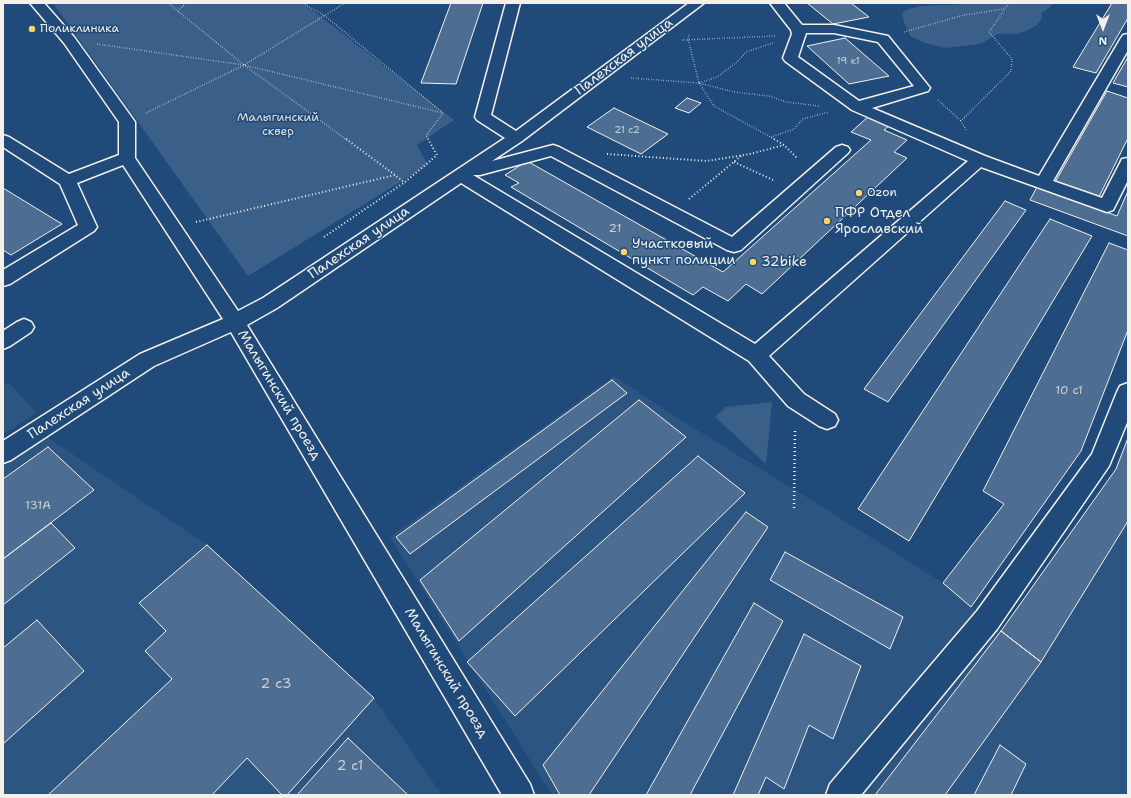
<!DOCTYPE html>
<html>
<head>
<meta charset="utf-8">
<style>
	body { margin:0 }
	#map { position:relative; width:1131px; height:798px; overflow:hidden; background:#1f4a7a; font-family:"Shantell Sans",sans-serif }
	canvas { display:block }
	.frame { position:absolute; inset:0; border:4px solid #f4f1e8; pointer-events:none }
	.north { position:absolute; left:1083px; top:8px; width:40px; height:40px; -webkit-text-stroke:3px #1f4a7a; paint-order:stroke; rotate:180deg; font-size:11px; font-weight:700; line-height:16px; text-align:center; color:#f4f1e8 }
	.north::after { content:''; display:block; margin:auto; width:14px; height:18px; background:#f4f1e8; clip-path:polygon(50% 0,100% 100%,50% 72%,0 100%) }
</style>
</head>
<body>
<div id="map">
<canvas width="1131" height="798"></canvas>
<div class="frame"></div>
<div class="north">N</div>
</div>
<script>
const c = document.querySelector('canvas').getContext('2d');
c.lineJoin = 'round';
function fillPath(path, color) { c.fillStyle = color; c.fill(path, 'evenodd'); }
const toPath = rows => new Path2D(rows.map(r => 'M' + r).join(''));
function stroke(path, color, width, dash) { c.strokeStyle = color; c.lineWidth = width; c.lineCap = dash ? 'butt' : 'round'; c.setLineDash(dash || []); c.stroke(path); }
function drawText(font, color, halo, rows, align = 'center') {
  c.font = font + ' "Shantell Sans",sans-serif'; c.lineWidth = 3; c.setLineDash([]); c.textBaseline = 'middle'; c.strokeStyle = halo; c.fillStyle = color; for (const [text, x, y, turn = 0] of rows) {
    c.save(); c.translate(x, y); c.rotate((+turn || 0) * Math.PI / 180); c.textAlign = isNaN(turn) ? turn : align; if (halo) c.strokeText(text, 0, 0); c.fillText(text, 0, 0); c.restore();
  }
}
fillPath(toPath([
	[614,376,679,419,813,501,943,583,987,620,1041,661,1128,521,1128,795,552,795,390,537],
	[9,383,37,413,3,434,3,386],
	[43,434,207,545,374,698,442,795,3,795,3,462]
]), '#2d5581');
fillPath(toPath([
	[53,3,303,3,454,120,417,145,428,165,248,276],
	[989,3,1055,3,1041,14,1042,18,1037,25,1026,31,1016,34,998,34,980,44,955,47,944,48,925,43,910,36,904,22,902,14,906,10,920,6],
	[772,402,766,464,715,417,726,407]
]), '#3a5f88');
const building = toPath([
	[451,3,483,3,456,84,421,83,451,3],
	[807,3,851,3,869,17,833,24,807,3],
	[1112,3,1128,3,1128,18,1096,73,1073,67,1112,3],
	[845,38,889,76,849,84,807,46,845,38],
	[1128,57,1128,87,1113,83,1128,57],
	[1107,91,1128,98,1128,138,1098,199,1054,184,1107,91],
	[687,98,701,103,689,113,675,108,687,98],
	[614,108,668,134,641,154,587,127,614,108],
	[869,116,890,125,884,130,907,140,894,152,907,158,762,294,746,284,728,301,703,287,693,295,511,187,519,183,505,175,527,161,723,272,871,140,851,132,869,116],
	[1037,187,1117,216,1128,191,1128,236,1030,200,1037,187],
	[3,188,62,224,11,255,3,250,3,188],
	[1005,201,1026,210,888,402,864,389,1005,201],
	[1050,219,1092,236,909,541,858,509,1050,219],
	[1109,243,1128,250,1128,330,1081,451,971,607,943,583,1004,504,983,491,1109,243],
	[612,380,627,393,410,554,396,537,612,380],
	[639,400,686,437,459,641,420,580,639,400],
	[1128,438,1128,521,1041,662,1001,631,1116,469,1128,438],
	[48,447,94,490,3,559,3,479,48,447],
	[698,456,745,493,515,716,467,662,698,456],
	[746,512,768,527,589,795,560,795,543,765,746,512],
	[51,523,75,548,3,605,3,559,51,523],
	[207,545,374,698,287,795,282,795,247,758,212,795,48,795,172,679,145,651,166,631,139,603,207,545],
	[785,552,903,617,890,649,770,580,785,552],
	[754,603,783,621,690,795,646,795,754,603],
	[37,620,84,671,3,744,3,648,37,620],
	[1001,631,1041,662,945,795,875,795,1001,631],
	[804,634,861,666,833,739,809,725,784,789,766,777,758,795,733,795,804,634],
	[348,738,408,795,297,795,348,738],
	[1000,745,1026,764,1011,795,974,795,1000,745]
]);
fillPath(building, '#4d6e92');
stroke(building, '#f4f1e8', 1);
const minor = toPath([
	[30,3,44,3,74,37,135,122,135,158,238,311,263,298,505,138,477,120,475,117,506,3,520,3,491,115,516,131,689,3,704,3,522,141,492,161,553,145,559,147,732,237,836,147,842,145,848,147,850,150,848,153,741,250,734,252,727,250,551,156,480,175,473,175,755,344,968,161,852,110,785,61,783,58,792,34,791,30,770,3,784,3,802,25,834,25,888,36,930,88,928,91,872,108,985,156,1039,176,1121,38,1123,35,1128,34,1128,50,1053,181,1102,198,1120,163,1122,159,1128,158,1128,180,1113,210,1107,212,981,167,769,356,804,394,835,414,838,420,835,426,827,429,819,426,788,406,749,361,461,183,277,308,247,325,530,784,534,795,502,795,231,332,154,366,11,460,3,463,3,441,140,354,223,319,123,165,77,183,97,227,94,231,10,284,3,286,3,270,78,225,60,184,3,147,3,135,9,137,69,174,119,155,119,122,64,43,30,3],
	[806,33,834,33,878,42,914,86,859,101,798,57,806,33],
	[24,319,31,322,34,327,31,332,10,346,3,349,3,331,17,322,24,319],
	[1128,383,1128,420,1109,466,997,629,861,795,826,795,830,784,977,611,1092,454,1117,392,1120,386,1128,383]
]);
stroke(minor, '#f4f1e8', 3);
stroke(toPath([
	[168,3,244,65,347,140],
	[303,3,325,16,442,112],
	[178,11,186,3],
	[904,32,964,15,1004,9],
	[689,35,688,39,699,83,714,106,776,140],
	[682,40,775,36],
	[773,43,746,52,737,62,717,77,699,83,734,92,769,96,786,102,819,106],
	[97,44,244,65,443,113,426,136,429,140],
	[631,78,699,83],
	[938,100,961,121],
	[146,113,244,65,345,3],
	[966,130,961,121,1011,71,1012,59,989,32,1009,3],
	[771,137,794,129,803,119,829,112]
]), '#f4f1e8', 1.5, [0.5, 2]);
stroke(toPath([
	[346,139,395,175],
	[774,139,784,145,798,159],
	[607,154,707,161,750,154,784,145],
	[734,162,773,180],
	[689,199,741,156],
	[196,222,395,175,405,183],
	[324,237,405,182,437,155,428,139]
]), '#f4f1e8', 2, [1, 2.5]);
stroke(toPath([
	[794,508,795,428]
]), '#f4f1e8', 2.5, [1, 3]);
fillPath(minor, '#1f4a7a');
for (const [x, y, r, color] of [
	[32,29,4,"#ffd166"],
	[859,193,4,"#ffd166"],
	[827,221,4,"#ffd166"],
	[624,252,4,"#ffd166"],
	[753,262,4,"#ffd166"]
]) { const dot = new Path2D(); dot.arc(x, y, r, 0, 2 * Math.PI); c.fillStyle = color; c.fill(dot); stroke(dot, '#1f4a7a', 1.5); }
drawText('10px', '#cad0d2', null, [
	["19 к1",848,61],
	["21 с2",627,130]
]);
drawText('12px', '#f4f1e8', '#1f4a7a', [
	["Поликлиника",40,29],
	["Ozon",867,193]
], 'left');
drawText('12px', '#e1e2de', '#1f4a7a', [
	["Малыгинский",278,118],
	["сквер",278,132]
]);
drawText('12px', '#cad0d2', null, [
	["21",615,229],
	["10 с1",1069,391],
	["131А",38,506]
]);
drawText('14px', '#f4f1e8', '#1f4a7a', [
	["Палехская улица",624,57,-37],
	["Палехская улица",359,243,-34],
	["Малыгинский проезд",279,395,59],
	["Палехская улица",79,404,-33],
	["Малыгинский проезд",446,673,59]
]);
drawText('14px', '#f4f1e8', '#1f4a7a', [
	["ПФР Отдел",835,213],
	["Ярославский",835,229],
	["Участковый",632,244],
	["пункт полиции",632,260],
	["32bike",761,262]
], 'left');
drawText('14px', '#cad0d2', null, [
	["2 с3",276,684],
	["2 с1",350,766]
]);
</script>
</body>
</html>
